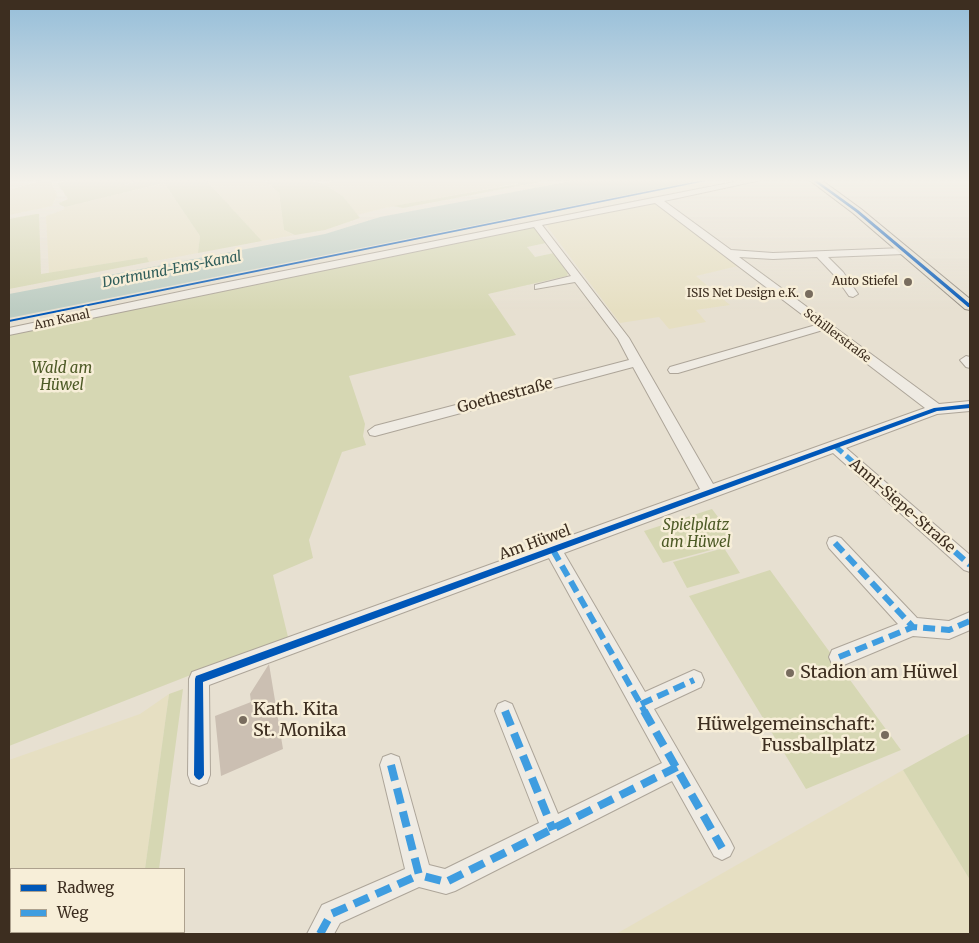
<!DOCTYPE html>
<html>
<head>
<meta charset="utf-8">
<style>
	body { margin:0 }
	#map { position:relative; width:979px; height:943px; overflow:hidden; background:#e7e0d1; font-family:Merriweather,serif }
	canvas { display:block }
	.frame { position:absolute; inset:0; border:10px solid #3d2e20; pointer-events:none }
	.legend { position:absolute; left:10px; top:868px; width:175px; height:65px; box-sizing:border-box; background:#f7eed8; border:1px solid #ada18e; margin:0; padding:6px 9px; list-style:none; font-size:15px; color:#3d2e20 }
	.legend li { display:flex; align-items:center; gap:10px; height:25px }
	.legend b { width:25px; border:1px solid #ada18e }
</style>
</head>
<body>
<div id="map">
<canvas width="979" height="943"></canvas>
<div class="frame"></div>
<ul class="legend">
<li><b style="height:6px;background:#0057b8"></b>Radweg</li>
<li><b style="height:6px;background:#3f9de0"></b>Weg</li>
</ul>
</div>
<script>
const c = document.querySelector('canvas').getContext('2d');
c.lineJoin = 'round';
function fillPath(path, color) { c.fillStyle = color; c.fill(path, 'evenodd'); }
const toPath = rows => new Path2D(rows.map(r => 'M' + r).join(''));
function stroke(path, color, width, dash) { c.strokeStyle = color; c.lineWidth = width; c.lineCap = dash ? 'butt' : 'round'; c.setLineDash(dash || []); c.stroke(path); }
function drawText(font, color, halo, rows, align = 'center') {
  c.font = font + ' Merriweather,serif'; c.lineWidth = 5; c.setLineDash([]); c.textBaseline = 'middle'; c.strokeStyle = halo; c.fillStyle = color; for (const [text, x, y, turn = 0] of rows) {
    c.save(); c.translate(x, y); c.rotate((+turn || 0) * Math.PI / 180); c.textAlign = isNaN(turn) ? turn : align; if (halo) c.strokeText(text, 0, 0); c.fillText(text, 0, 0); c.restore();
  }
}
fillPath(toPath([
	[46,179,50,179,57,195,52,206,9,215,9,190],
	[205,179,260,179,266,182,279,193,284,230,294,235,262,241],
	[336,179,518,179,519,183,385,208,357,215,343,196,324,184],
	[164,183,200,236,198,253,149,262,147,257,49,273,46,216,63,210,65,207],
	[657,203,738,266,696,276,730,305,696,310,706,322,669,329,659,317,620,323,546,225],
	[169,694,145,869,11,869,11,932,136,932,136,934,9,934,9,760,140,714],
	[903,770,970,880,970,934,616,934]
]), '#e6dfc2');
fillPath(toPath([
	[74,179,143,179,117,187,147,179,166,181,205,179,262,241,198,253,200,236,164,183,65,207,60,205,59,203,68,199,57,183],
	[273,179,303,179,324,184,343,196,360,218,325,230,295,235,284,230,279,193,266,182],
	[518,179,556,179,403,208,393,206,518,184],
	[36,214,39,214,41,274,147,257,149,262,9,289,9,219],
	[535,227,546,243,527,247,535,257,554,253,568,273,567,276,488,294,516,335,349,376,365,424,363,436,366,445,342,452,309,540,313,558,273,575,288,637,9,746,9,333],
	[712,509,733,537,719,541,722,547,663,563,644,531],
	[724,548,740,573,687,588,673,562],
	[770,570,901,750,806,789,689,596],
	[183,689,159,869,145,869,169,694],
	[970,733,970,880,903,770]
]), '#d6d7b3');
fillPath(toPath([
	[582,179,707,179,9,318,9,294,325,234,380,217]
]), '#bcccc2');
stroke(toPath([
	[582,212,653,198]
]), '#bcccc2', 2);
fillPath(toPath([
	[269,664,283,749,221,776,215,716,251,702,250,694]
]), '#cbbfb2');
const minor = toPath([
	[749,179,766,179,664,201,731,250,773,253,904,248,909,251,904,254,828,257,843,272,858,294,853,297,849,296,835,276,817,257,773,259,739,257,939,404,970,401,970,411,937,414,846,448,970,555,970,572,964,570,833,453,564,553,645,692,694,670,701,673,704,680,701,687,654,709,730,840,734,848,730,856,722,860,714,856,672,781,455,891,446,894,419,887,340,923,334,934,307,934,322,905,405,869,380,765,383,757,391,754,399,757,429,865,445,869,539,823,495,711,498,704,505,701,512,704,558,814,662,763,549,558,209,685,210,775,207,783,199,786,191,783,188,775,189,679,192,672,700,489,633,367,375,436,370,435,368,431,375,426,629,360,618,339,575,282,535,289,535,285,571,276,534,227,9,335,9,328,203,287,749,179],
	[655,203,816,325,670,367,668,370,670,373,678,373,823,330,925,408,713,484,629,338,542,225,655,203],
	[966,356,970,357,970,368,966,367,960,360,966,356],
	[835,536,841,538,917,618,949,621,970,612,970,630,949,639,913,636,839,667,832,664,829,657,832,650,898,624,829,548,827,543,829,538,835,536]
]);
const major = toPath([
	[808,179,820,179,861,209,970,299,970,310,965,309,853,213,808,179]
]);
stroke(minor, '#ada599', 2);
stroke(major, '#928b80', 2);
fillPath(minor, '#efebe3');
fillPath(major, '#e6e1d4');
stroke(toPath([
	[835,446,929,529]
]), '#3f9de0', 5, [10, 5]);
stroke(toPath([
	[928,528,970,565],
	[835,543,913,627],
	[553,550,645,712],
	[839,657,913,627,949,630,970,621],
	[641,704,694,680]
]), '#3f9de0', 6, [12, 6]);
stroke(toPath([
	[505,711,553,830],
	[644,711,722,848],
	[391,765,419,875,446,882,677,767],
	[320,934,331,914,419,875]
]), '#3f9de0', 8, [16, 8]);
fillPath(toPath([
	[708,179,716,179,9,322,9,320,708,179],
	[811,179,815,179,858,210,970,304,970,307,968,307,856,212,811,179],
	[970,404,970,408,937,411,203,682,204,775,202,778,199,780,196,778,194,775,195,679,196,676,934,408,970,404]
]), '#0057b8');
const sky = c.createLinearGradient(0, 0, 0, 311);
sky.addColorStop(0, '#96bed9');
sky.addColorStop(0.58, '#f4f1ea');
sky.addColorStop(1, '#f4f1ea00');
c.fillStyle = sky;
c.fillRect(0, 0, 979, 311);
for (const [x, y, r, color] of [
	[908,282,5,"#786c5e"],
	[809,294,5,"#786c5e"],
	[790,673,5,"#786c5e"],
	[243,720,5,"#786c5e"],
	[885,735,5,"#786c5e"]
]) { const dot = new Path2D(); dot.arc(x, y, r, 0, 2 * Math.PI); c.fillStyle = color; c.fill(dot); stroke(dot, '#f7eed8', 2); }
drawText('12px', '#3d2e20', '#f7eed8', [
	["Auto Stiefel",898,282],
	["ISIS Net Design e.K.",799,294]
], 'right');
drawText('12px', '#3d2e20', '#f7eed8', [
	["Am Kanal",62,320,-12],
	["Schillerstraße",837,336,37]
]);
drawText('italic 14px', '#2f5d5a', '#f7eed8', [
	["Dortmund-Ems-Kanal",172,270,-11]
]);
drawText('italic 15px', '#4d5a26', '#f7eed8', [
	["Wald am",62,369],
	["Hüwel",62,386],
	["Spielplatz",696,526],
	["am Hüwel",696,543]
]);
drawText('15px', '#3d2e20', '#f7eed8', [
	["Goethestraße",505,396,-15],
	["Anni-Siepe-Straße",902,506,41],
	["Am Hüwel",535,543,-20]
]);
drawText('18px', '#3d2e20', '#f7eed8', [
	["Stadion am Hüwel",800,673],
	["Kath. Kita",253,710],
	["St. Monika",253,731],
	["Hüwelgemeinschaft:",875,725,"right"],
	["Fussballplatz",875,746,"right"]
], 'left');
</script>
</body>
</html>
